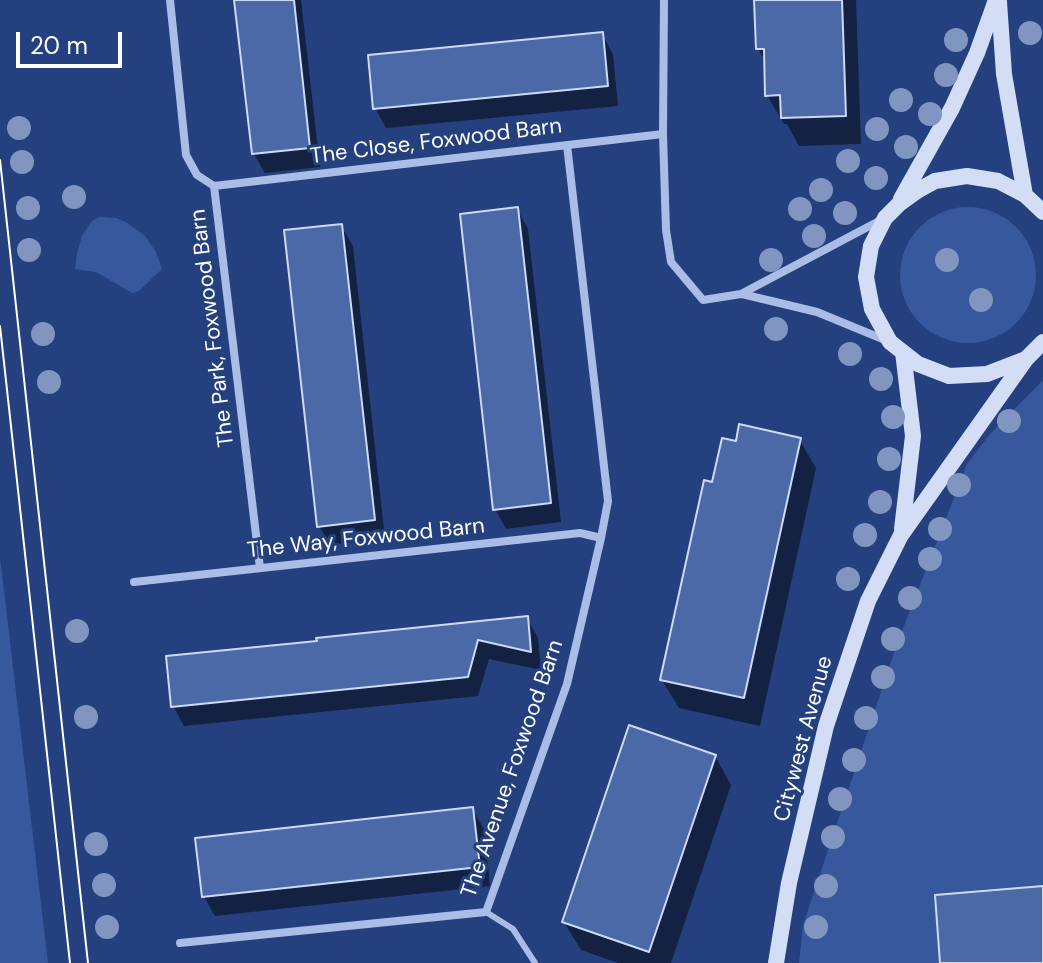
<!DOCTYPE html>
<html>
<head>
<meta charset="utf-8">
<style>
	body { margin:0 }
	#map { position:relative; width:1043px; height:963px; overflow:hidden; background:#24407e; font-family:"DM Sans",sans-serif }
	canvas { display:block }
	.scale { position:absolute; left:16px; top:32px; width:106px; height:36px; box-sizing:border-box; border:4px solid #fff; border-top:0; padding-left:10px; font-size:24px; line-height:28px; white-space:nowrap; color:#fff; -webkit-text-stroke:6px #24407e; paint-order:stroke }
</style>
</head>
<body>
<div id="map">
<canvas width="1043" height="963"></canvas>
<div class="scale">20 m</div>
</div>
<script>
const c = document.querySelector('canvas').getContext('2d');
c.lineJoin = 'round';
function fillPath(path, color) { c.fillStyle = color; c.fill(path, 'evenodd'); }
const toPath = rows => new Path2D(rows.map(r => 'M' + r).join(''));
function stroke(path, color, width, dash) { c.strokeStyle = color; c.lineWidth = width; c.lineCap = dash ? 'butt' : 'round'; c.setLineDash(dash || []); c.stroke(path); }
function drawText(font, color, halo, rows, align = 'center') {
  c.font = font + ' "DM Sans",sans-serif'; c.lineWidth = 6; c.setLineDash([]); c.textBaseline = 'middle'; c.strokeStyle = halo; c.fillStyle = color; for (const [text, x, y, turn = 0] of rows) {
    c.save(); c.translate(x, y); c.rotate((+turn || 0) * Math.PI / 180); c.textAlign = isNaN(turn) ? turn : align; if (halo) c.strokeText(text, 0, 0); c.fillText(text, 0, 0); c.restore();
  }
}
fillPath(toPath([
	'900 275a68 68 0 1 1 136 0a68 68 0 1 1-136 0Z',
	[99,217,116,218,126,222,145,236,156,252,162,269,139,291,132,293,96,272,75,269,77,253,82,236,92,221],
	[1043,380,1043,886,935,895,940,963,799,963,803,925,897,644,967,464,990,434],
	[0,557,48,963,0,963]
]), '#37589c');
fillPath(toPath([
	[236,0,301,0,320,167,265,173,254,154],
	[756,0,856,0,861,144,799,146,787,124,784,124,767,95,766,63,758,48],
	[602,34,613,54,618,106,386,128,375,108],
	[517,209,528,229,561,522,506,529,495,509],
	[341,226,353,246,385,539,330,545,319,526],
	[799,439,816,468,760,726,679,708,662,680,714,485,737,443],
	[527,618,538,638,541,670,489,659,478,696,184,726,173,706],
	[715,756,731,785,671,963,618,963,581,950,564,922],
	[472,809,484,829,490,886,215,916,204,897]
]), '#0007');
const building = toPath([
	[234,0,294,0,310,148,252,154,234,0],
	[754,0,842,0,846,116,781,118,780,95,765,96,764,49,756,49,754,0],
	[603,32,608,86,373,109,368,55,603,32],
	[518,207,551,503,493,510,460,214,518,207],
	[342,224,375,520,317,527,284,230,342,224],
	[739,424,801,438,744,698,660,680,704,480,712,482,722,438,736,441,739,424],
	[528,616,531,652,478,640,468,677,171,707,166,656,317,641,316,638,528,616],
	[629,725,716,755,649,952,562,922,629,725],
	[473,807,480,867,202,897,195,838,473,807],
	[1043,886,1043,963,940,963,935,895,1043,886]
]);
fillPath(building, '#4c69a7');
stroke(building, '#ccdaf5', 2);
stroke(toPath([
	[486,912,513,929,535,963]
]), '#a9bde6', 6);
stroke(toPath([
	[170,0,186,155,197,175,214,186,260,568],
	[664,0,663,134,666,230,671,262,703,300,741,294,881,220],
	[214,186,663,134],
	[742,294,817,312,885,340],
	[134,582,580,533,601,538],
	[180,943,486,912,567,684,601,538,608,501,567,145]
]), '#a9bde6', 8);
stroke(toPath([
	[999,2,1004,74,1025,195],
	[901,199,952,108,977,53,996,0],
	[1043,212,1025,195,998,181,967,176,935,181,917,191,899,204,885,218,871,246,866,277,872,309,890,342,918,364,949,376,987,374,1026,359,1043,342],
	[902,529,913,436,903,352],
	[776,963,789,883,826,726,868,601,901,535,1026,359]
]), '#d3ddf5', 16);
stroke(toPath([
	[0,160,88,963],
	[0,326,70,963]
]), '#fff', 2);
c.fillStyle = '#8095bf';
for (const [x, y] of [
	[1030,33],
	[956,40],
	[946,75],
	[901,100],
	[930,114],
	[19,128],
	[877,129],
	[906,147],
	[848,161],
	[22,162],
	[876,178],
	[821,190],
	[74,197],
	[28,208],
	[800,209],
	[845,213],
	[814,236],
	[29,250],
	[771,260],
	[947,260],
	[981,300],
	[776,329],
	[43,334],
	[850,354],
	[881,379],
	[49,382],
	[893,417],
	[1009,421],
	[889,459],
	[959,485],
	[880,502],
	[940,529],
	[865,535],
	[930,559],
	[848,579],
	[910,598],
	[77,631],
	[893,639],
	[883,677],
	[86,717],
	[866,718],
	[854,760],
	[840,799],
	[833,837],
	[96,844],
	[104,885],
	[826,886],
	[107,927],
	[816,927]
]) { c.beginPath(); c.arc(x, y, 12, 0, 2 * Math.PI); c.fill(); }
drawText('22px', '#fff', '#24407e', [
	["The Close, Foxwood Barn",436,142,-7],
	["The Park, Foxwood Barn",213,328,-97],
	["The Way, Foxwood Barn",366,539,-6],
	["Citywest Avenue",804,739,-75],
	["The Avenue, Foxwood Barn",513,769,-71]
]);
</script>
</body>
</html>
